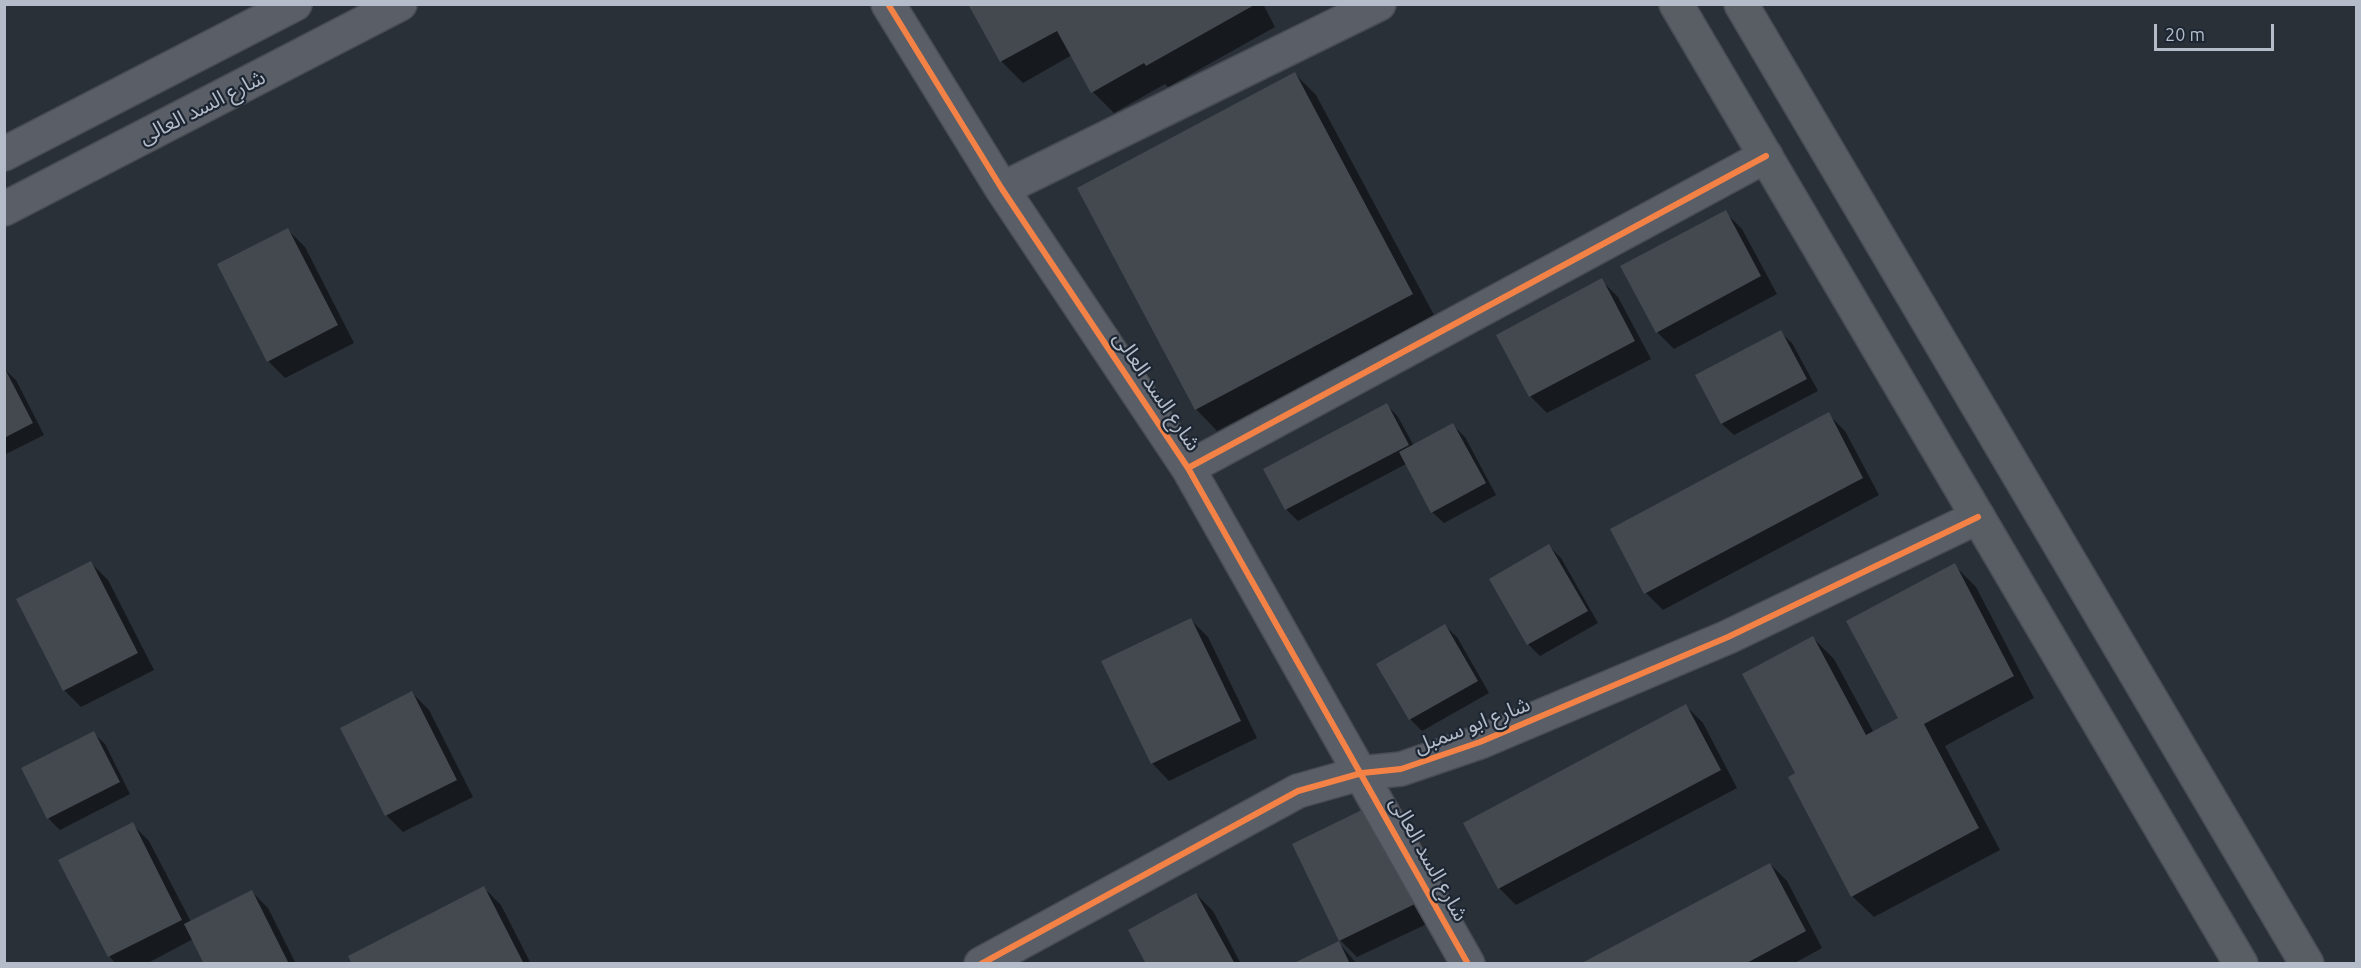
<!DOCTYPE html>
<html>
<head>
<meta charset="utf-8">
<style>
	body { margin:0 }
	#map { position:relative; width:2361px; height:968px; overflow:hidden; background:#2a3038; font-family:Ubuntu,sans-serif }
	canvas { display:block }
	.frame { position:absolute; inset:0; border:6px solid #b4bcc9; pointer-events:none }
	.scale { position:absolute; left:2154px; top:24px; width:120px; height:27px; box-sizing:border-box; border:3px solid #b4bcc9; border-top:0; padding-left:8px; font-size:18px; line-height:21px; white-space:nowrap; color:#b4bcc9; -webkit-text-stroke:4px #1d2633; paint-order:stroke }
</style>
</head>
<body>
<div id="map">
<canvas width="2361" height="968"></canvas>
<div class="frame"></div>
<div class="scale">20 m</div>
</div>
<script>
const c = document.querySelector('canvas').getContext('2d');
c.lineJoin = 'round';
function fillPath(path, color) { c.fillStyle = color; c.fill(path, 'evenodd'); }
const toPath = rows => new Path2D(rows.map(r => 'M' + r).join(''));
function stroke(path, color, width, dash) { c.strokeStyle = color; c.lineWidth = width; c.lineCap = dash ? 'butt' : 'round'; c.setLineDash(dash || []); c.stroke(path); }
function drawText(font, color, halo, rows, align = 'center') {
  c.font = font + ' Ubuntu,"Noto Sans Arabic",sans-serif'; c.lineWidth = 4.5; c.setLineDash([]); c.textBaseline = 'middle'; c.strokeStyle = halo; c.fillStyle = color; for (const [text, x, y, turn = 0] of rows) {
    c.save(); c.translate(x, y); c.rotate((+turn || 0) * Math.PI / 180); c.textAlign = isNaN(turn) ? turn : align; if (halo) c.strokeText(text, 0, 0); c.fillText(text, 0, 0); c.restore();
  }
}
fillPath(toPath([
	[1263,4,1275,27,1168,87,1165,84,1114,113,1093,92,1072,55,1023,83,1001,61,970,5],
	[1295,74,1316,95,1434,315,1217,431,1196,409],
	[1725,212,1742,229,1777,294,1674,349,1657,332],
	[288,230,305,247,354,343,285,378,268,361],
	[1601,280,1618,297,1651,359,1547,413,1530,396],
	[1780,332,1792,343,1818,391,1734,435,1722,424,1697,376],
	[4,369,16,380,44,435,4,455],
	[1387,405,1398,417,1414,446,1453,425,1465,437,1496,495,1444,523,1432,512,1406,464,1298,521,1286,509],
	[1828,414,1845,431,1879,495,1663,610,1646,593,1612,530],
	[1549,546,1561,558,1598,623,1540,656,1528,644,1491,579],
	[91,563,108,580,154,670,81,707,64,690],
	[1954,565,1976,587,2034,698,1945,746,2000,850,1874,917,1852,896,1797,773,1813,638,1834,659,1874,733,1900,719],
	[1191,620,1208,637,1257,738,1169,781,1152,763,1103,662],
	[1445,626,1457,637,1489,693,1422,731,1410,719],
	[412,693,429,710,473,797,403,832,386,815],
	[1686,706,1703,723,1737,788,1516,905,1499,888,1465,823],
	[93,733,105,744,130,794,60,830,48,818],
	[1369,808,1433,921,1357,957,1340,940],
	[132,824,149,841,191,922,251,891,268,908,296,964,206,964,193,939,146,964,116,964,109,956,61,861],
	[1770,864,1787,881,1822,948,1793,964,1583,964],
	[484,888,501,905,531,964,354,964],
	[1196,894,1213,911,1241,964,1148,964],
	[1339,943,1357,964,1295,964]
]), '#0007');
fillPath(toPath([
	[968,4,1256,4,1146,66,1144,63,1091,93,1057,31,1000,62],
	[1295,72,1413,294,1195,410,1077,188],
	[1726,210,1761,276,1656,333,1620,266],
	[288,228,338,325,267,362,217,264],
	[1602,278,1635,341,1529,397,1496,335],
	[1781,330,1807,379,1721,424,1695,375],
	[4,367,33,423,4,438],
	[1387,403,1409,445,1285,510,1263,469],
	[1829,412,1863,478,1644,594,1610,529],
	[1453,423,1486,483,1431,513,1399,452],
	[1549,544,1588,611,1527,645,1489,579],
	[91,561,138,653,63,691,16,599],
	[1955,563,2014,676,1924,724,1979,828,1851,897,1788,777,1795,773,1742,674,1813,636,1866,735,1898,718,1846,621],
	[1191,618,1241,721,1151,764,1101,661],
	[1445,624,1478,681,1409,720,1376,664],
	[412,691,457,780,385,816,340,728],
	[1686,704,1721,770,1498,889,1463,823],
	[94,731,120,782,47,819,21,768],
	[1370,806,1417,903,1339,941,1292,844],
	[133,822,182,920,108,957,58,860],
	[1770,863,1806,931,1745,964,1580,964],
	[484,886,524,964,352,964,348,956],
	[252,890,289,964,204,964,184,924],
	[1196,893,1235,964,1146,964,1128,930],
	[1339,941,1350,964,1292,964]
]), '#444950');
const minor = toPath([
	[888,4,1002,189,1188,468,1468,964],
	[4,154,295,4],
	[1002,189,1379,4],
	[4,209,400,4],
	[1188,468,1766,156],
	[981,964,1298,791,1362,773,1401,769,1480,742,1728,637,1978,517]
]);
const secondary = toPath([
	[1676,4,2241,964],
	[1741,4,2307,964]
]);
stroke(minor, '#484c53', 36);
stroke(secondary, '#484c53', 36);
stroke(minor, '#5a5e66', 33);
stroke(secondary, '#595d64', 33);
stroke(toPath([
	[888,4,1002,189,1188,468,1468,964],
	[1188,468,1766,156],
	[981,964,1298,791,1362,773,1401,769,1480,742,1728,637,1978,517]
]), '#f48246', 6);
drawText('21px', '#b4bcc9', '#1d2633', [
	["شارع السد العالى",202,107,-27],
	["شارع السد العالى",1157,391,56],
	["شارع ابو سمبل",1472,725,-21],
	["شارع السد العالى",1429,859,61]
]);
</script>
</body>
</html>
